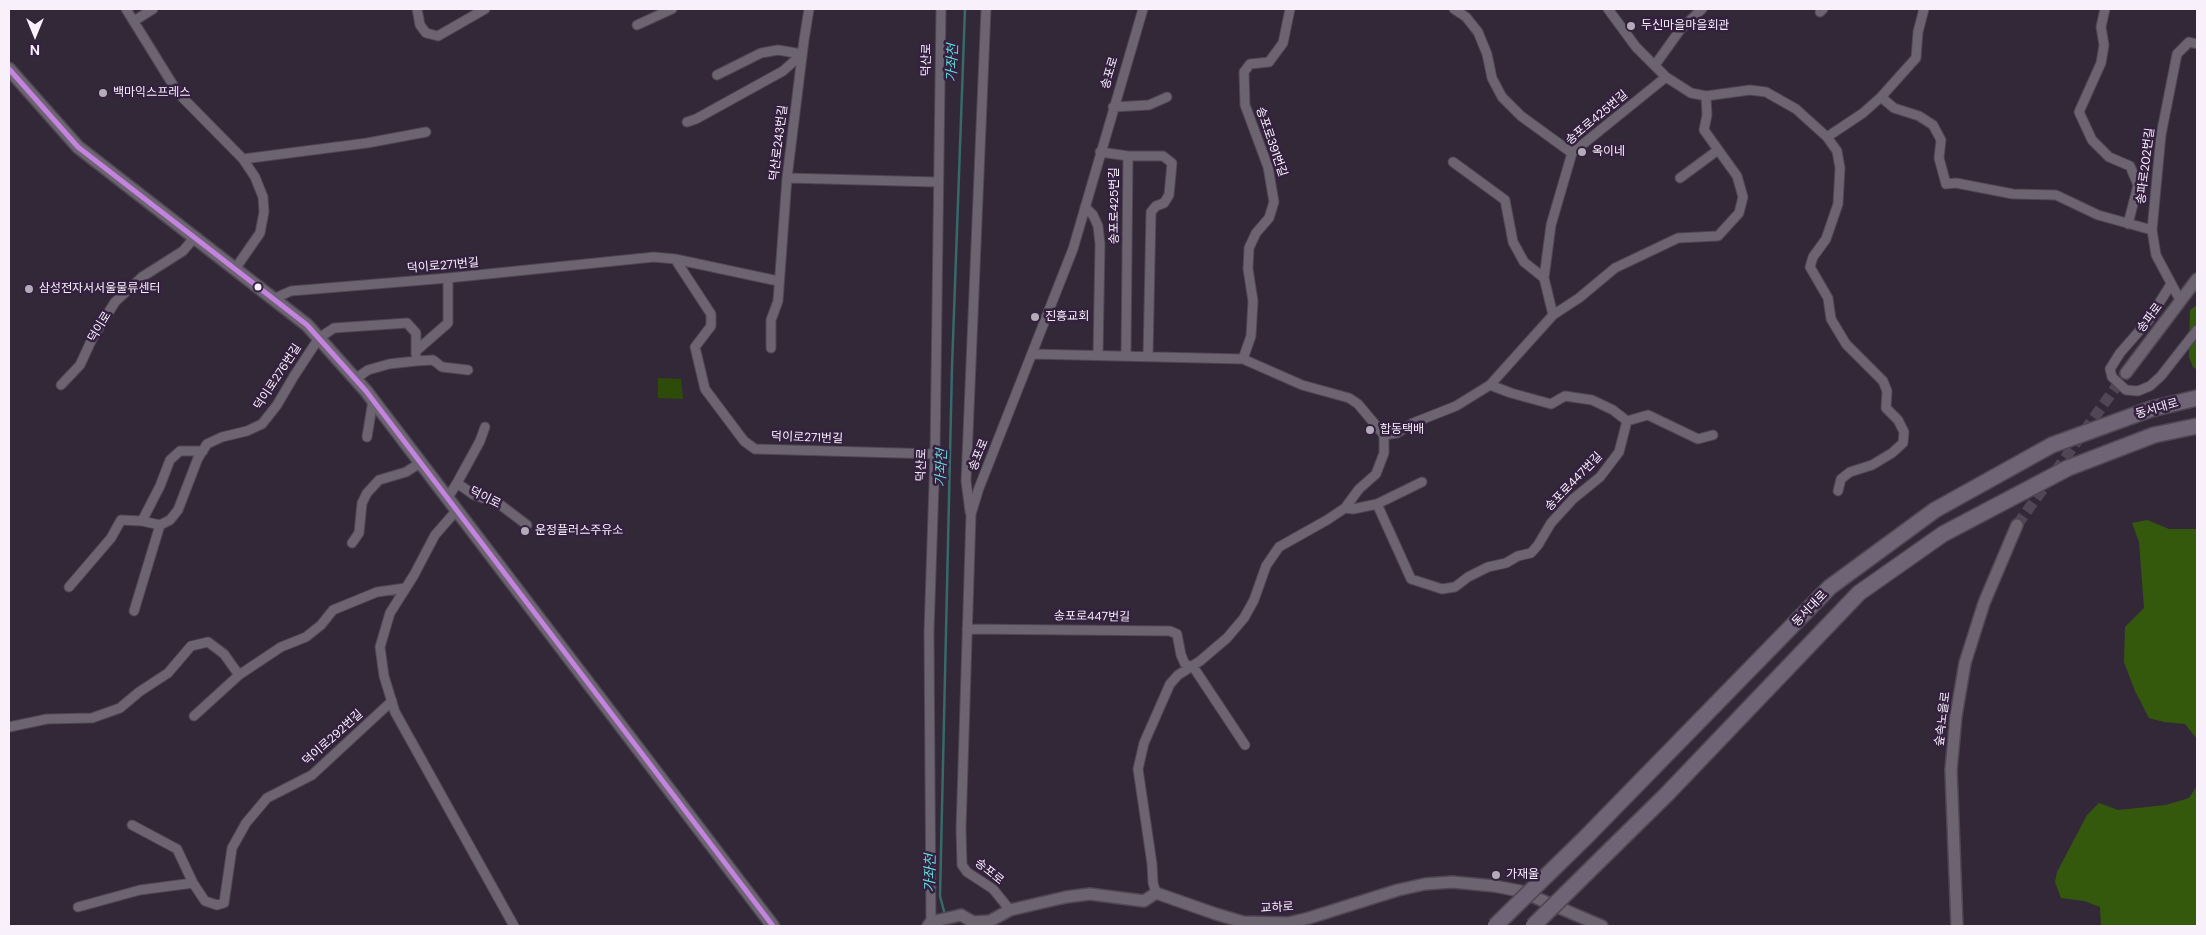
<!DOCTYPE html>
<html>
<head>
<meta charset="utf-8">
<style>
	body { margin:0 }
	#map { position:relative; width:2206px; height:935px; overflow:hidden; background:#332838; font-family:"DM Sans",sans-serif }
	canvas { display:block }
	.frame { position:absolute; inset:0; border:10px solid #f8f1fc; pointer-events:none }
	.north { position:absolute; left:10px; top:10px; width:50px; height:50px; -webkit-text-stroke:4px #35213f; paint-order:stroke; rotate:180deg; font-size:14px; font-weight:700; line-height:20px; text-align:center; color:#f8f1fc }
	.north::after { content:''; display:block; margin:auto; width:18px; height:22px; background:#f8f1fc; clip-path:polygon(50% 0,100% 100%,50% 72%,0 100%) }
</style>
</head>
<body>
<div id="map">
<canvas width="2206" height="935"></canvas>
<div class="frame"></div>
<div class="north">N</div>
</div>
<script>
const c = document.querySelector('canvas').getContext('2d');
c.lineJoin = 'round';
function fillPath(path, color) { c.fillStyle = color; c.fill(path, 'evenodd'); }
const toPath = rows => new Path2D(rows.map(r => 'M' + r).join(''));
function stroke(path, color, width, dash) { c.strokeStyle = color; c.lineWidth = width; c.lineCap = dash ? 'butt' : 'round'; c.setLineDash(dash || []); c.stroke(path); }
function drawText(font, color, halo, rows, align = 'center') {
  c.font = font + ' "DM Sans","Noto Sans KR",sans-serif'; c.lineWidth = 5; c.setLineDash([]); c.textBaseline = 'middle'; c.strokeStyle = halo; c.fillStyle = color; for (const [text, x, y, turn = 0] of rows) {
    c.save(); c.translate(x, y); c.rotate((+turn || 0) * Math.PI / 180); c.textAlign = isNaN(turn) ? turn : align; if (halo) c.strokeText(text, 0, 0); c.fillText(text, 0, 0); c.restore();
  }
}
fillPath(toPath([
	[658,378,681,379,683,399,658,398]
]), '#2d4c09');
fillPath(toPath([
	[2197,305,2197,370,2193,367,2189,357,2190,310],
	[2147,520,2169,529,2197,529,2197,739,2185,724,2164,722,2149,718,2135,691,2124,662,2125,627,2144,608,2139,542,2132,523],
	[2197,786,2197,926,2101,926,2100,907,2084,901,2061,898,2055,882,2057,872,2087,815,2099,803,2118,810,2166,805,2189,798]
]), '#35590c');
stroke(toPath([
	[945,915,940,896,952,367,965,9]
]), '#366a6b', 2.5);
stroke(toPath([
	[2017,525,2126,373]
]), '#514655', 11, [11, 5.5]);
const minor = toPath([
	[126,9,178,93,243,159,255,177,263,197,264,212,260,233,235,269],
	[417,9,420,25,426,33,438,36,485,9],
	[1454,9,1466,17,1478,32,1487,54,1492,78,1502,97,1521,116,1572,153],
	[1608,9,1636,47,1666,77,1691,93,1706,96,1750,90,1766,92,1796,109,1827,137,1837,151,1840,168,1838,204,1826,239,1813,257,1810,267,1828,298,1831,319,1846,344,1883,381,1887,391,1886,408,1898,420,1904,432,1903,443,1892,453,1872,465,1850,472,1841,479,1838,491],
	[2105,9,2101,27,2104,45,2101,63,2079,112,2092,140,2109,157,2130,166,2138,185,2128,224],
	[1820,12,1823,9],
	[134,21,153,9],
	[637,25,672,9],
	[1655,65,1680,30,1702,9],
	[717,75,761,53,778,50,802,54],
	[1881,97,1894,108,1919,116,1933,125,1941,140,1939,158,1946,184,1956,183,2013,194,2056,195,2098,215,2152,230],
	[1113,107,1149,105,1167,97],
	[687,122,696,119,783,71,802,54],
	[1827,137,1863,113,1881,97,1916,58,1918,32,1924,9],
	[1100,152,1128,156,1163,156,1172,163,1169,195,1164,203,1156,206,1151,212,1148,356],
	[243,159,367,143,426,132],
	[1453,162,1505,200,1513,242,1524,262,1544,278],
	[787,178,937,182],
	[1680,178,1718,150],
	[1085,207,1093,215,1098,226,1100,244,1098,355],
	[675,259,711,314,711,326,695,347,705,389,744,441,755,449,935,454],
	[2171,284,2148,321,2120,353,2110,369,2112,377,2126,390,2138,391,2150,386,2161,376,2197,330],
	[273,299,291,291,448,278,654,257,675,259,778,281],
	[2180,300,2156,255,2152,230,2161,135,2177,54,2189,42,2197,44],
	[1553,315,1544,278,1551,225,1572,153,1666,77],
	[771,348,771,320,778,301,787,178,804,40,809,9],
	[416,354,416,351,448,323,448,278],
	[1032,354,1243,359,1302,385,1349,398,1358,404,1384,435],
	[1126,356,1128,156],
	[1243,359,1251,336,1253,301,1248,269,1249,248,1256,233,1269,218,1274,202,1268,167,1245,105,1244,72,1250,64,1269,62,1283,43,1290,9],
	[355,379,368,370,389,364,416,361,433,360,442,367,468,370],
	[61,385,80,365,92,339,115,302,142,277,183,251,194,238],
	[1490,385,1511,393,1551,404,1565,396,1592,400,1613,410,1627,421,1648,415,1698,439,1713,435],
	[1384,435,1397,433,1413,423,1456,406,1490,385,1553,315,1579,298,1615,268,1678,238,1718,236,1739,213,1743,197,1737,176,1704,130,1707,115,1706,96],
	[367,437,373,400],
	[457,483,480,441,485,427],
	[447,499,457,483,474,495,498,503,527,525],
	[1377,504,1411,579,1442,589,1455,587,1468,577,1488,567,1506,563,1518,556,1531,553,1538,545,1551,523,1573,499,1600,477,1619,452,1627,421],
	[1345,508,1353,509,1377,504,1422,482],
	[456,511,435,535,414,575,390,613,380,647,384,676,395,712,514,926],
	[970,512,966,481,986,9],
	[160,525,142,521,160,486,170,460,180,451,203,451],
	[352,543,359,533,362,503,367,493,379,480,406,472,420,463],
	[69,587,111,538,121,520,142,521],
	[134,611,160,525,170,520,178,510,198,458,207,444,222,437,247,431,262,424,277,405,294,376,319,338,334,328,407,323,416,333,416,351],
	[967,629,1170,631,1177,634,1181,655,1185,664,1194,668,1245,745],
	[194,716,239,675,281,647,306,637,321,625,333,610,377,592,406,588],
	[9,727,47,719,92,718,120,708,139,692,168,673,191,646,208,642,224,654,239,675],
	[132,825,177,849,193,883,205,901,217,905,224,903,232,848,246,823,267,798,312,775,392,701],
	[1156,893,1153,883,1152,864,1138,769,1144,743,1170,684,1178,675,1200,661,1227,638,1244,618,1254,600,1266,566,1279,547,1327,520,1345,508,1359,489,1376,474,1384,453,1384,435],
	[78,907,140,890,193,883],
	[1010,910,993,889,967,872,962,865,961,829,971,514,979,488,1073,249,1143,9],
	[931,922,929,632,935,454,941,9]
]);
const tertiary = toPath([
	[2126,373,2197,279],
	[928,926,931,922,961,915,973,922,990,921,1010,910,1066,897,1090,894,1144,901,1156,893,1216,914,1243,922,1288,923,1309,918,1398,890,1425,884,1452,882,1494,886,1520,891,1602,926],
	[1957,926,1951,770,1956,716,1965,663,1984,603,2017,525]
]);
const secondary = toPath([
	[9,69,78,147,307,325,366,391,773,926]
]);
const trunk = toPath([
	[1586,837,1830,587,1935,510,2052,445,2151,409,2197,398],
	[1611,849,1666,795,1859,593,1943,534,2068,468,2154,435,2197,426]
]);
stroke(minor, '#4f4753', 11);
stroke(tertiary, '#4f4753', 14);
stroke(secondary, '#4f4753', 15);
stroke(trunk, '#4f4753', 18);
stroke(minor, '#6d6472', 9);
stroke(tertiary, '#6d6472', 11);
stroke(secondary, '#6d6472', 12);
stroke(trunk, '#6e6475', 15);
const trunkBridge = toPath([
	[1495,926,1586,837],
	[1533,926,1611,849]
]);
stroke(trunkBridge, '#4f4753', 18, []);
stroke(trunkBridge, '#6e6475', 15);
stroke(toPath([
	[9,69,78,147,307,325,366,391,773,926]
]), '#c483df', 5);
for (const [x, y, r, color] of [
	[1631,26,5,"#b3abb7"],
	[103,93,5,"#b3abb7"],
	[1582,152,5,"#b3abb7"],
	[258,287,4.5,"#f8f1fc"],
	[29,289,5,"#b3abb7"],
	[1035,317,5,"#b3abb7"],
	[1370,430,5,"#b3abb7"],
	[525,531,5,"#b3abb7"],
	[1496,875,5,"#b3abb7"]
]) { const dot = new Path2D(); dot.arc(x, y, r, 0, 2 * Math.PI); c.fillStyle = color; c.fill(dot); stroke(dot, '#35213f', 2); }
drawText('12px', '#f8f1fc', '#35213f', [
	["두신마을마을회관",1641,26],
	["백마익스프레스",113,93],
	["옥이네",1592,152],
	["삼성전자서서울물류센터",39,289],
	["진흥교회",1045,317],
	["합동택배",1380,430],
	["운정플러스주유소",535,531],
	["가재울",1506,875]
], 'left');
drawText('12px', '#f8f1fc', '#35213f', [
	["덕산로",927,60,-89],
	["송포로",1110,73,-73],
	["송포로425번길",1597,118,-40],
	["송포로391번길",1271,142,71],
	["덕산로243번길",779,143,-83],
	["송파로202번길",2146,166,-83],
	["송포로425번길",1115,206,-90],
	["덕이로271번길",443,266,-5],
	["송파로",2150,318,-53],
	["덕이로",100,327,-59],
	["덕이로276번길",278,377,-57],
	["동서대로",2157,409,-16],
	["덕이로271번길",807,438,2],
	["송포로",979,455,-68],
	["덕산로",922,465,-88],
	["송포로447번길",1574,482,-46],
	["덕이로",485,498,26],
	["동서대로",1810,609,-46],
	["송포로447번길",1092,617,1],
	["숲속노을로",1943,719,-83],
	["덕이로292번길",333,738,-42],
	["송포로",989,872,39],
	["교하로",1277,908,-3]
]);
drawText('italic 14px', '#5fdcda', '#35213f', [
	["가좌천",953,63,-88],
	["가좌천",942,468,-88],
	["가좌천",931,873,-89]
]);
</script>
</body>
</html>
